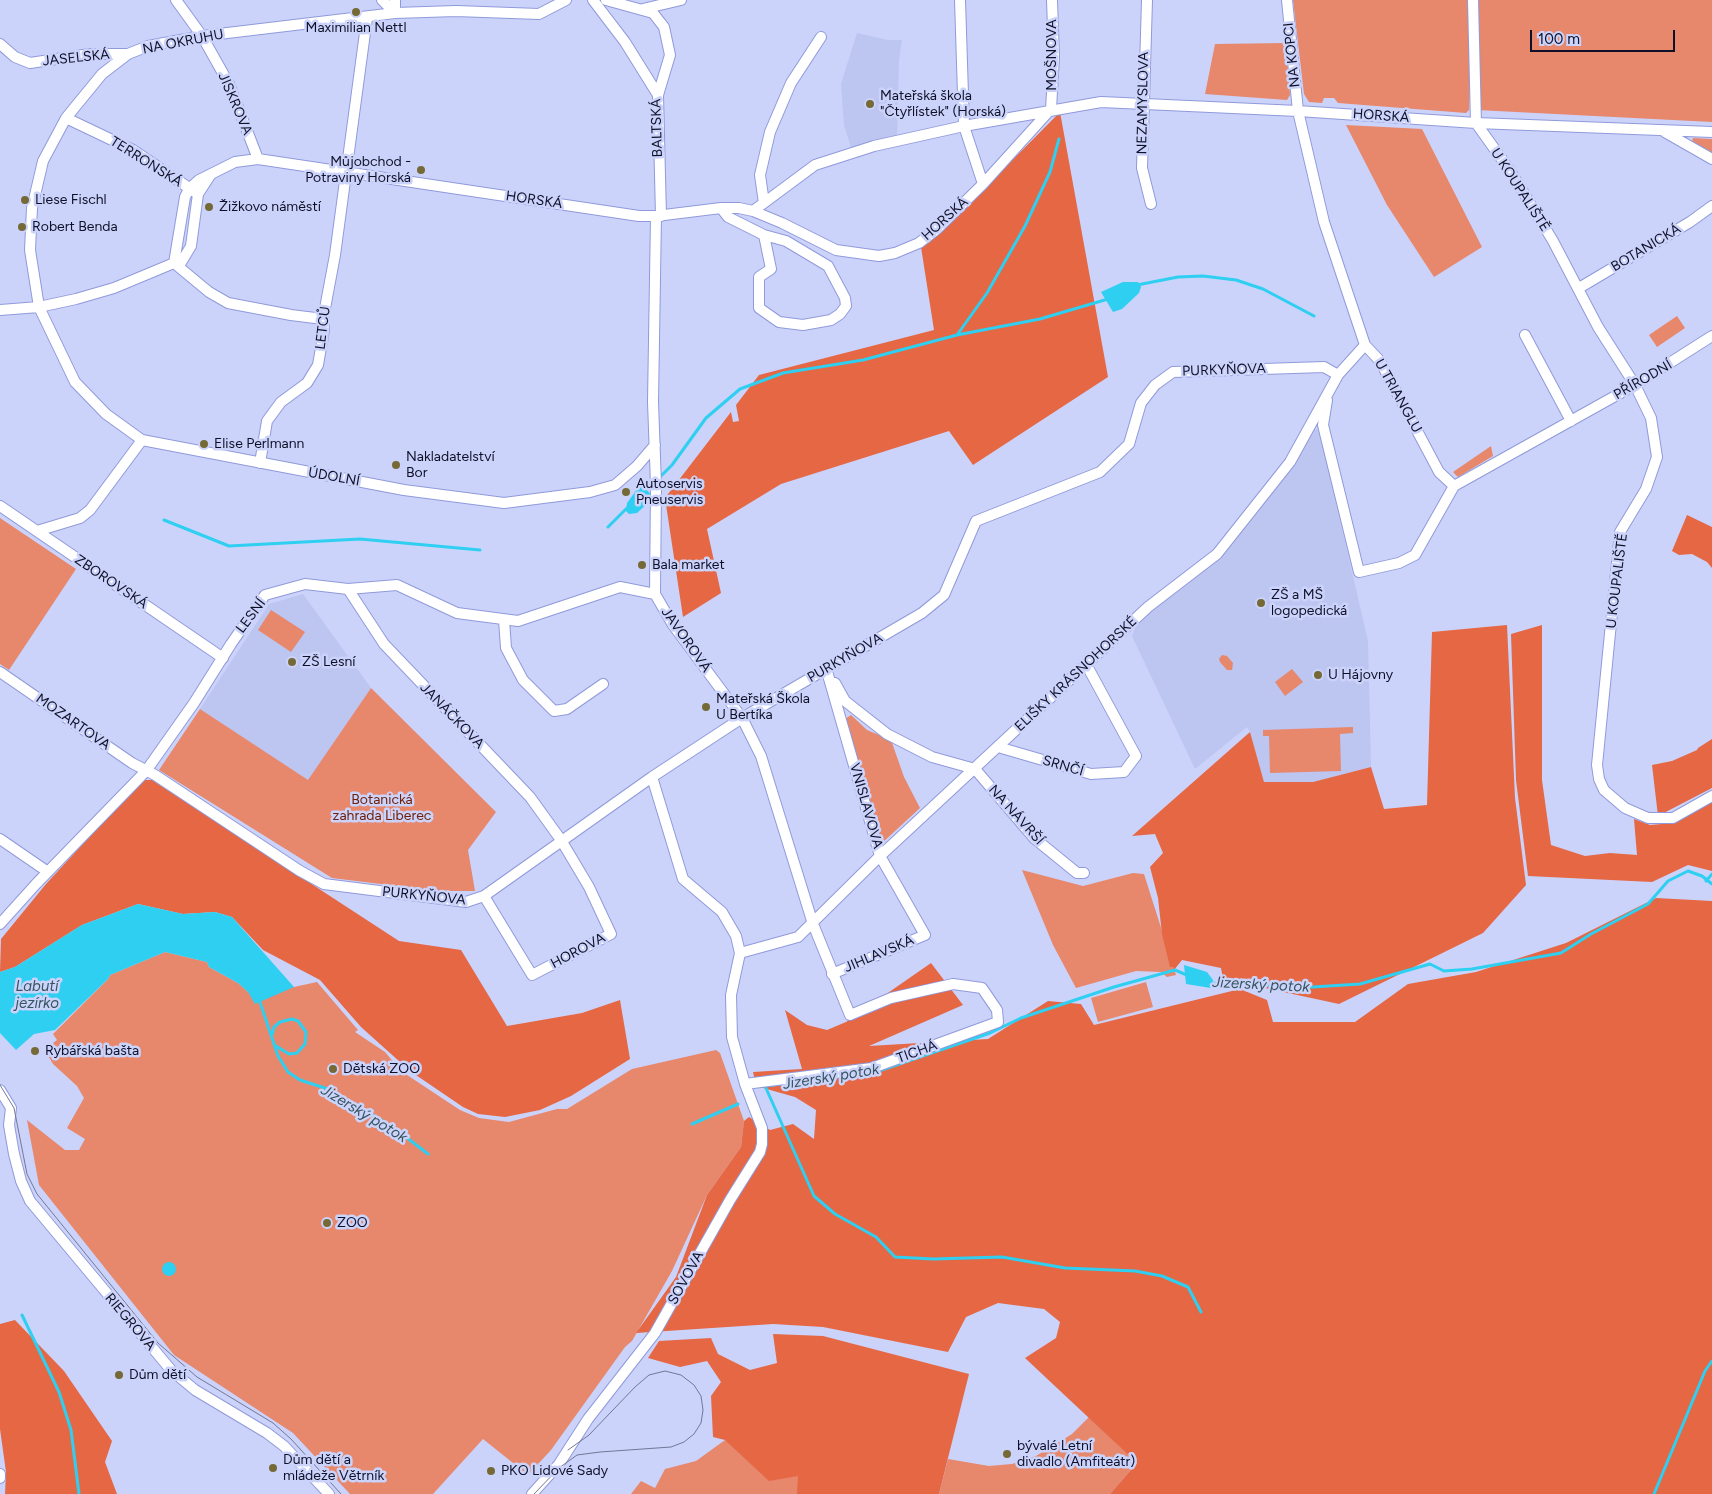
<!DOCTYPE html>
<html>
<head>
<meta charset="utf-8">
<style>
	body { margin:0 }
	#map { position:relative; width:1712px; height:1494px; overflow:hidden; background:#cbd3fb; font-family:Figtree,sans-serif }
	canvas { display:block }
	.scale { position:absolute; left:1530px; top:30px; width:145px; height:22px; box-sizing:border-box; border:2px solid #0e1027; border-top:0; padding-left:6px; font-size:15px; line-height:18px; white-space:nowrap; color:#0e1027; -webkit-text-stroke:4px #cbd3fb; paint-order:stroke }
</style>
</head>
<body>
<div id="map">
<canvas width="1712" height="1494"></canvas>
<div class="scale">100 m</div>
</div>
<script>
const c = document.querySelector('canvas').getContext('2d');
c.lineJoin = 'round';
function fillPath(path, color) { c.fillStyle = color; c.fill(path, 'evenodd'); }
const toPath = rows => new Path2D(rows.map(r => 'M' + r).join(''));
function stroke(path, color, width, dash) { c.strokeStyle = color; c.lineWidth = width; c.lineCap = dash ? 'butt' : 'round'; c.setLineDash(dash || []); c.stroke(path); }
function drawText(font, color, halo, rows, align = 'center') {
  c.font = font + ' Figtree,sans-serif'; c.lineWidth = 5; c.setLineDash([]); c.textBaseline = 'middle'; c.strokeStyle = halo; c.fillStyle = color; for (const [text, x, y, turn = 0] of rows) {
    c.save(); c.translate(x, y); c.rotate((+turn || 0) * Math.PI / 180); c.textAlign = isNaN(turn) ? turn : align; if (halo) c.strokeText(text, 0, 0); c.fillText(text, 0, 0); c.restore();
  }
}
fillPath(toPath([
	[857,33,888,40,902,40,899,60,897,136,852,151,844,125,841,84],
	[1319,429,1368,641,1371,767,1313,782,1264,782,1250,732,1247,727,1195,769,1132,636,1137,622,1188,584,1231,546,1290,470,1312,430],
	[303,594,371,688,308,781,200,709,269,604]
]), '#bdc5f1');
fillPath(toPath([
	[1293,0,1473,0,1469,110,1466,113,1338,103,1334,98,1324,98,1322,103,1309,102,1304,94],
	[1477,0,1712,0,1712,122,1477,110],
	[1286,43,1290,95,1287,100,1205,94,1215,44],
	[1346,125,1422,129,1482,247,1434,277,1387,205],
	[1693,138,1712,139,1712,153,1692,142],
	[1677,316,1685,328,1657,347,1649,335],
	[1491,446,1493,456,1458,477,1453,472],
	[0,518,76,569,9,670,0,664],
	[271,610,305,632,291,652,258,630],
	[1222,655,1227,656,1233,663,1232,670,1227,670,1220,662,1219,659],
	[1292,669,1303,682,1285,696,1275,682],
	[371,688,496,812,468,850,475,891,437,891,332,878,159,770,200,709,308,780],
	[851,715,867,730,891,740,904,777,920,808,882,843,845,719],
	[1353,727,1353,733,1340,734,1341,771,1270,773,1269,736,1263,736,1263,730],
	[1022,870,1083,886,1133,873,1144,874,1176,975,1167,977,1161,972,1136,971,1076,988,1053,945],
	[165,952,207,962,209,967,238,983,248,992,294,987,317,982,358,1030,355,1032,385,1052,401,1071,460,1110,479,1118,509,1122,557,1109,567,1109,632,1069,716,1050,720,1053,744,1121,741,1147,707,1195,672,1271,632,1341,625,1347,551,1450,528,1475,483,1439,433,1494,350,1494,293,1433,174,1355,39,1185,27,1120,65,1150,79,1150,85,1139,67,1128,84,1098,77,1086,53,1064,46,1052,55,1046,53,1043,57,1040,53,1034,108,979,110,975],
	[1146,982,1153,1007,1098,1022,1091,998],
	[1089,1417,1137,1463,1110,1494,939,1494,948,1459,989,1466,1012,1464,1036,1456,1072,1434],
	[725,1440,829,1479,832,1494,631,1494,641,1481,655,1488,665,1469,696,1461]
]), '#e7876c');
fillPath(toPath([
	[1060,112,1108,377,973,465,949,431,781,484,707,529,721,593,683,617,665,498,731,412,733,422,739,421,736,405,759,375,934,330,921,247,966,207],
	[1687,515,1712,527,1712,568,1707,562,1692,554,1679,555,1672,551],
	[1507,625,1515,798,1526,885,1483,933,1339,1004,1223,979,1221,968,1182,960,1174,970,1173,967,1170,967,1162,934,1158,898,1150,867,1163,853,1155,834,1132,836,1250,732,1264,782,1313,782,1371,767,1384,809,1427,805,1432,632],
	[1542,625,1542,780,1551,845,1585,856,1610,853,1637,855,1634,819,1650,825,1674,823,1712,802,1712,871,1688,865,1652,882,1528,876,1516,780,1511,634],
	[1712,739,1712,788,1658,816,1652,765,1672,761,1697,750,1698,748],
	[142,780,152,780,399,941,461,950,507,1026,582,1013,620,1000,630,1059,571,1096,540,1110,505,1117,478,1114,463,1107,410,1071,361,1027,320,980,263,950,232,917,215,912,183,914,138,904,82,925,15,967,0,972,1,939,46,884],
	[1656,898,1712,901,1712,1494,1110,1494,1137,1463,1025,1358,1056,1338,1060,1322,1044,1309,998,1303,966,1317,948,1352,823,1327,773,1324,636,1333,676,1277,707,1195,741,1147,744,1121,749,1117,770,1130,793,1124,814,1139,816,1110,795,1097,756,1086,753,1072,802,1069,785,1010,807,1025,827,1030,846,1022,931,963,963,1005,869,1046,988,1039,1048,1001,1081,1004,1094,1025,1240,989,1267,1000,1273,1022,1355,1022,1408,984,1476,972,1566,943],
	[15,1320,64,1371,112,1441,105,1462,117,1494,5,1494,6,1472,0,1429,0,1324],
	[773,1334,823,1336,969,1374,939,1494,797,1494,798,1476,769,1481,725,1440,713,1437,711,1396,721,1382,707,1361,680,1367,648,1358,659,1341,711,1338,718,1354,750,1370,777,1363]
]), '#e56744');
fillPath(toPath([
	[1123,282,1138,282,1141,287,1139,293,1122,309,1113,312,1101,292],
	[644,486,651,495,649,502,637,513,629,514,626,511,627,503,638,488],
	[138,904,183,914,215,912,232,917,294,987,255,1004,248,992,238,983,209,967,207,962,165,952,110,975,108,979,55,1030,34,1034,16,1050,0,1033,0,972,15,967,82,925],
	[1184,965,1207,972,1213,980,1211,988,1186,984],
	'162 1269a7 7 0 1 1 14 0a7 7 0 1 1-14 0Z'
]), '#2ecff0');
stroke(toPath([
	[1137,285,1178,277,1203,276,1236,280,1263,289,1314,316],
	[957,335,987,293,1025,226,1050,172,1059,139],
	[662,475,672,465,706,418,740,389,783,373,863,360,957,335,1040,319,1108,299],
	[164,520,229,546,360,539,480,550],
	[608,527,627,508],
	[1706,881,1712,874],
	[1189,976,1175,970,1114,987,1021,1018,990,1033,873,1073,765,1086,814,1196,835,1214,876,1237,895,1257,933,1259,1002,1257,1065,1268,1135,1271,1162,1276,1188,1287,1201,1312],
	[1209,983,1313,987,1360,984,1430,964,1444,971,1472,969,1561,953,1591,934,1648,904,1668,881,1688,871,1702,876,1712,884],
	[259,999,278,1056,288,1072,300,1080,328,1089,393,1127,428,1154],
	[272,1035,274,1027,280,1022,292,1019,298,1021,306,1032,305,1044,297,1053,289,1054,276,1046],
	[692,1124,738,1104],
	[22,1315,59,1392,71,1430,79,1494],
	[1654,1494,1705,1371,1712,1361]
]), '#2ecff0', 3);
const minor = toPath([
	[176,0,202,36,229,84,258,159],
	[382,0,395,13],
	[395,0,395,13],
	[593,0,625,42,658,95,661,216],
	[606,0,653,13,664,27,670,55,658,95],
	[960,0,964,126,983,184],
	[1147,0,1142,168,1151,204],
	[1287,0,1298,111,1324,222,1365,345,1380,361,1439,472,1454,486],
	[1473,0,1476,123],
	[643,9,681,0],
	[0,44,15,57,30,63,90,54,128,54],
	[1051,109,1054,57,1052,0],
	[66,118,133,150,198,194],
	[1476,123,1511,172,1553,241,1598,327,1635,385,1651,418,1657,457,1646,489,1620,532,1597,765,1599,779,1604,790,1625,808,1648,818,1673,818,1712,796],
	[1663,131,1712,159],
	[764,203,760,175,770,132,791,83,821,37],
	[721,208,728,217,764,235,771,269,759,277,759,308,779,322,803,325,831,320,840,314,846,306,845,298,828,266,786,241,764,235],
	[753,211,815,165,874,146,964,126,1101,102,1298,111,1476,123,1712,132],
	[656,216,653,402,656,485,655,594,673,625,742,718,761,756,813,924,850,1015,891,998,953,984,982,988,997,1010,998,1022,872,1068,745,1084],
	[174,263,185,197,189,189,199,180,235,162,258,159,639,216,656,216,721,208,739,208,753,211,782,223,836,250,879,256,895,253,919,243,937,229,983,184,1051,109],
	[174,263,209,292,228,303,291,315,323,319],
	[179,266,191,246,198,194,211,174],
	[1579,288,1690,222,1712,206],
	[0,310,39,307,76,299,114,288,174,263],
	[1525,335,1571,421],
	[1327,400,1323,425,1359,572,1399,563,1415,555,1454,486],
	[142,440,106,414,75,382,39,307,30,250,32,208,43,161,66,118,102,74,128,54,148,46,202,36,395,13,456,11,539,14,566,0],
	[260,463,267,421,281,402,307,383,318,365,324,330,323,319,335,255,367,18],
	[1454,486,1635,385,1712,336],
	[0,506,223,658],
	[37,531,80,518,90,510,142,440,404,490,504,503,590,492,615,485,637,466,655,445],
	[348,589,384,644,530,797,561,840,589,887,611,934,532,975,484,896],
	[504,620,506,648,523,680,554,711,567,709,603,684],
	[826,668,880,856,925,935,832,974],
	[0,672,132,763,155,775,300,871,324,884,466,902,484,896,652,777,742,718,922,613,944,595,976,521,1100,472,1129,444,1141,403,1155,385,1173,372,1324,367,1338,375],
	[835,683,845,701,887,734,932,757,975,769],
	[998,747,1091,774,1124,772,1136,756,1086,664],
	[975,769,1034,838,1077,873,1084,873],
	[0,839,48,872],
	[0,924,36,884,146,771,194,703,231,644,265,595,305,584,348,589,397,585,457,613,518,621,620,587,655,594],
	[740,953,798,937,880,856,1148,607,1217,554,1290,462,1338,375,1365,345],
	[0,1090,11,1108,9,1125,14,1154,21,1181,30,1201,171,1370,195,1390,267,1433,284,1446,329,1494],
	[0,1474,0,1478],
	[532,1494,559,1464,588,1419,655,1333,730,1200,760,1152,762,1144,762,1128,745,1084,732,1037,731,995,740,953,736,936,722,912,683,879,652,777]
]);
stroke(minor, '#909ada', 12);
stroke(minor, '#fff', 10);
stroke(toPath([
	[0,1085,14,1108,27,1174,37,1194,158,1343,197,1377,273,1423,291,1439,341,1494],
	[534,1494,559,1468,577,1455,600,1452,671,1447,684,1442,694,1434,701,1423,703,1410,701,1396,694,1385,681,1375,665,1371,649,1375,635,1387,589,1435,568,1450]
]), '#727797', 1);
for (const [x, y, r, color] of [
	[356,12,5,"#756936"],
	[870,104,5,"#756936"],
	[421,170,5,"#756936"],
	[25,200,5,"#756936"],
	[209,207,5,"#756936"],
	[22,227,5,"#756936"],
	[204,444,5,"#756936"],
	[396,465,5,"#756936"],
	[626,492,5,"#756936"],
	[642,565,5,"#756936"],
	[1261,603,5,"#756936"],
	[292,662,5,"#756936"],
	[1318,675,5,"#756936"],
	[706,707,5,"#756936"],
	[35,1051,5,"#756936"],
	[333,1069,5,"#756936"],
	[327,1223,5,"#756936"],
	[119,1375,5,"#756936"],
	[1007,1454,5,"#756936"],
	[273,1468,5,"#756936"],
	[491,1471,5,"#756936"]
]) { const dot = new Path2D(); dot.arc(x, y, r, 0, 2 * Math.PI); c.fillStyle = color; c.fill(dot); stroke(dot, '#cbd3fb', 2); }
drawText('14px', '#0e1027', '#cbd3fb', [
	["Maximilian Nettl",356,28,"center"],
	["Mateřská škola",880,96],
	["\"Čtyřlístek\" (Horská)",880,112],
	["Můjobchod -",411,162,"right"],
	["Potraviny Horská",411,178,"right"],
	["Liese Fischl",35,200],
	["Žižkovo náměstí",219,207],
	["Robert Benda",32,227],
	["Elise Perlmann",214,444],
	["Nakladatelství",406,457],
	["Bor",406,473],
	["Autoservis",636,484],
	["Pneuservis",636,500],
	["Bala market",652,565],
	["ZŠ a MŠ",1271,595],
	["logopedická",1271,611],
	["ZŠ Lesní",302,662],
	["U Hájovny",1328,675],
	["Mateřská Škola",716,699],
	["U Bertíka",716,715],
	["Rybářská bašta",45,1051],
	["Dětská ZOO",343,1069],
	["ZOO",337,1223],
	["Dům dětí",129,1375],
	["bývalé Letní",1017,1446],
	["divadlo (Amfiteátr)",1017,1462],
	["Dům dětí a",283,1460],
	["mládeže Větrník",283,1476],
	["PKO Lidové Sady",501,1471]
], 'left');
drawText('14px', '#0e1027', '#cbd3fb', [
	["NA OKRUHU",183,42,-11],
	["MOŠNOVA",1052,55,-90],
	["NA KOPCI",1292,55,-96],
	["JASELSKÁ",76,58,-6],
	["NEZAMYSLOVA",1143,103,-89],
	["JISKROVA",235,104,67],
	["HORSKÁ",1381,116,4],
	["BALTSKÁ",657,128,-92],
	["TERRONSKÁ",146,162,32],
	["U KOUPALIŠTĚ",1520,190,57],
	["HORSKÁ",534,200,8],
	["HORSKÁ",945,219,-42],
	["BOTANICKÁ",1646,248,-31],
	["LETCŮ",323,328,-83],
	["PURKYŇOVA",1224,370,-2],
	["PŘÍRODNÍ",1643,380,-30],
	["U TRIANGLU",1398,396,61],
	["ÚDOLNÍ",334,477,10],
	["U KOUPALIŠTĚ",1617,581,-83],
	["ZBOROVSKÁ",111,582,34],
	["LESNÍ",251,616,-53],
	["JAVOROVÁ",686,640,55],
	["PURKYŇOVA",845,658,-30],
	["ELIŠKY KRÁSNOHORSKÉ",1076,674,-43],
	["JANÁČKOVA",452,716,46],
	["MOZARTOVA",73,722,35],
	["SRNČÍ",1063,766,16],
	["VNISLAVOVA",866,806,74],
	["NA NÁVRŠÍ",1016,815,48],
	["PURKYŇOVA",424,896,6],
	["HOROVA",578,951,-28],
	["JIHLAVSKÁ",879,954,-23],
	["TICHÁ",917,1052,-20],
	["SOVOVA",686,1278,-61],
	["RIEGROVA",130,1322,50]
]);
drawText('14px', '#702008', '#cbd3fb', [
	["Botanická",382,800],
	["zahrada Liberec",382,816]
]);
drawText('italic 15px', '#35545d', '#cbd3fb', [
	["Jizerský potok",1261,985,3],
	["Labutí",37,987],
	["jezírko",37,1004],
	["Jizerský potok",831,1077,-9],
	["Jizerský potok",364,1114,31]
]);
</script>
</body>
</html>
